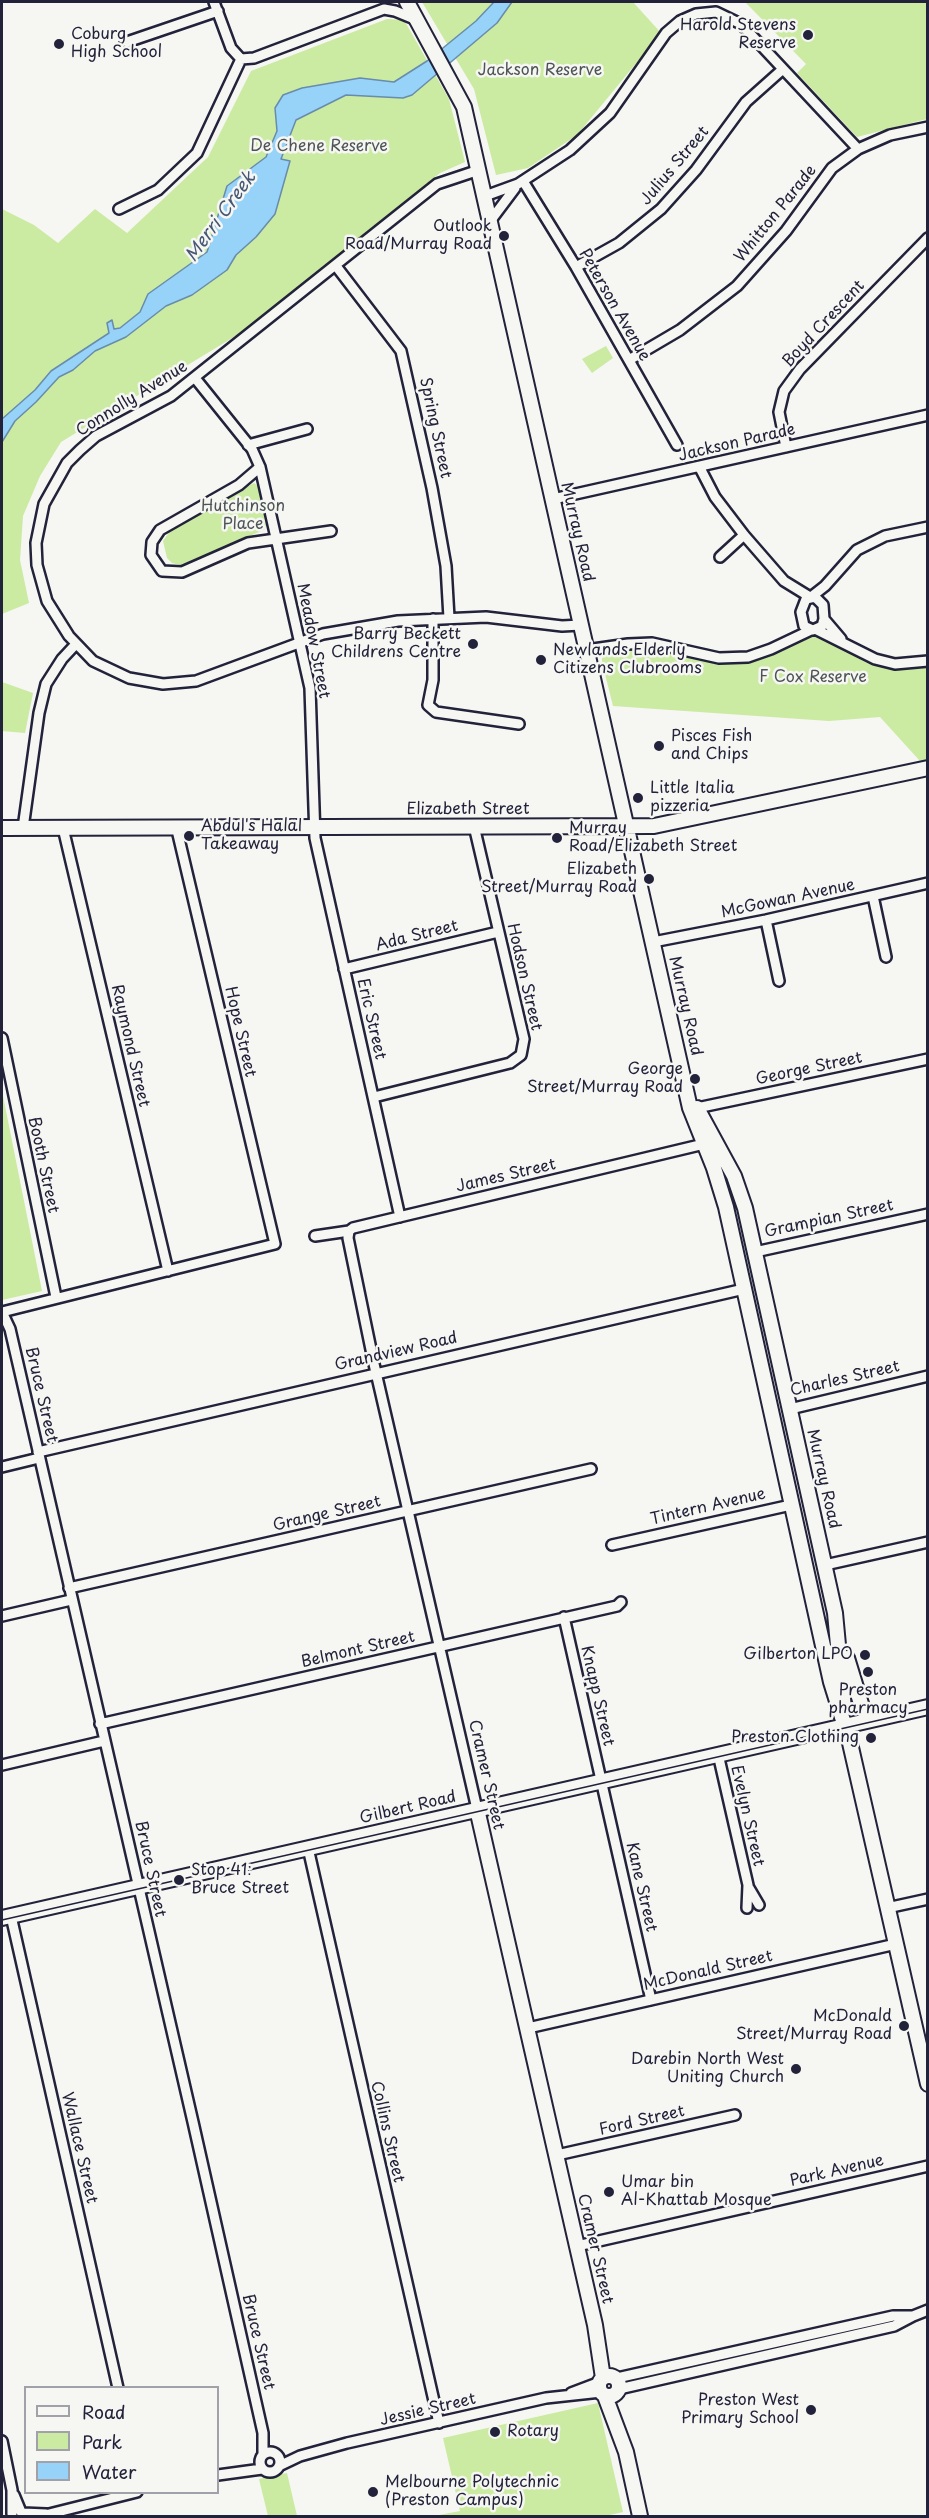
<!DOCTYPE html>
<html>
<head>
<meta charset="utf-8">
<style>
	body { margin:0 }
	#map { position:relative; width:929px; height:2518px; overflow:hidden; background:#f6f6f2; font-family:"Playpen Sans",sans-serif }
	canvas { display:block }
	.frame { position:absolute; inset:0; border:3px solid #22223b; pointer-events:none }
	.legend { position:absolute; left:24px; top:2386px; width:195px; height:108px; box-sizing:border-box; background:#f6f6f2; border:2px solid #a1a1a9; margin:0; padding:8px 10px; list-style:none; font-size:18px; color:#22223b }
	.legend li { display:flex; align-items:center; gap:12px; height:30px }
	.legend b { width:30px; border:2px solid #a1a1a9 }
</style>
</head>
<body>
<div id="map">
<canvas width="929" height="2518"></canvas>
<div class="frame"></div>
<ul class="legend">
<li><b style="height:8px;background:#f6f6f2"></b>Road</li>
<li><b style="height:16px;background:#cbeaa2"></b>Park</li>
<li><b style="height:16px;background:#97d2f8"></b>Water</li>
</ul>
</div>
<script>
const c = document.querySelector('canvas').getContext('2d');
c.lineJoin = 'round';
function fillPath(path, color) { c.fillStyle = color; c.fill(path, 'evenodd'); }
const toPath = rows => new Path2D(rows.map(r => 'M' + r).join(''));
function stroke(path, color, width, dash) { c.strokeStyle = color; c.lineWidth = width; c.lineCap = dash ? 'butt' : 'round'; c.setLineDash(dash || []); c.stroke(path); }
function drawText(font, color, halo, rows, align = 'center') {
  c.font = font + ' "Playpen Sans",sans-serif'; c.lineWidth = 5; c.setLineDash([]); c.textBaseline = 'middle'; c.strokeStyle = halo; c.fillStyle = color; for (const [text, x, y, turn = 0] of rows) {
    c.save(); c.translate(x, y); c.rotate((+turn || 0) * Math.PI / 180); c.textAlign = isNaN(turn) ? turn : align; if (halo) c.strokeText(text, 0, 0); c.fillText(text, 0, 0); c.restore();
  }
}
fillPath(toPath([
	[422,2,633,2,661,33,577,135,528,168,496,175,474,89],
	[745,2,927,2,927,119,857,137,797,73,806,64],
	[387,19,404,20,449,99,465,162,440,173,242,332,61,442,40,476,23,516,20,560,29,603,2,614,2,209,34,225,58,243,95,209,127,233,208,157,251,71],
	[606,346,613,358,592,373,582,359],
	[254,483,259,487,267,523,264,530,180,565,172,563,167,558,163,541,173,527],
	[817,635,867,663,917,669,927,667,927,759,920,761,880,717,829,721,613,706,602,662,602,658,613,651,642,648,726,664,747,662,807,636],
	[2,682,33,693,25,733,2,731],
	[2,1091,42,1291,2,1300],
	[598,2403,623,2512,605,2516,434,2516,460,2511,443,2438],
	[287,2473,297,2516,268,2516,259,2479]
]), '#cbeaa2');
const water = toPath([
	[494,2,512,2,497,23,412,95,403,98,346,95,296,120,281,159,290,161,275,214,256,237,236,255,227,270,192,295,166,306,126,337,95,351,73,370,59,377,36,402,15,421,2,442,2,419,35,390,51,371,109,333,107,323,112,320,114,329,120,328,140,312,148,294,207,252,227,186,266,157,277,131,275,108,283,95,302,88,360,78,394,82,427,61,476,21,494,2]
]);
fillPath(water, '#97d2f8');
stroke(water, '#688cac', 1.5);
const street = toPath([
	[214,2,231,48,241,59],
	[127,42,218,11],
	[241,59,254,58,384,9,395,11,417,20],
	[479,170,437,184,171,396,96,436,80,450,67,463,44,504,36,543,37,565,47,601,69,636,93,661,129,678,163,684,196,681,323,634,398,621,486,617,562,626,581,625],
	[523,181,576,267,677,445],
	[485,196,518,184,570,150,610,113,666,33,680,21,696,14,716,12,741,24,858,149],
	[119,209,158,190,197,153,241,59],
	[491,220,515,188],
	[336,266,401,351,432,488,446,566,449,618],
	[576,267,619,243,661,209,696,170,746,102,783,69],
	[629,360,680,330,737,286,786,231,832,168,858,149,890,135,928,127],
	[195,378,252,449,260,467,310,688,315,838,400,1217],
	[248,445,307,429],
	[786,447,779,412,784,391,800,369,928,238],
	[260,467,239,485,160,530,152,542,151,555,162,571,182,572,248,543,331,531],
	[700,468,715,497,744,535,784,581,810,597],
	[553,499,928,415],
	[720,557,744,535],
	[811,597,825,586,857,550,885,536,928,527],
	[815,597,823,605,824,619,822,626,813,630,804,626,801,612,806,599,815,597],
	[433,619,433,680,428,705,436,712,519,724],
	[824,619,841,639],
	[817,630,875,659,895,664,928,661],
	[586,650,628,644,652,643,719,658,748,657,771,649,811,630],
	[23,828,39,713,46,684,62,659,76,644],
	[63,828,168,1271],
	[873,896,886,957],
	[766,920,779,981],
	[653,942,766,920,928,883],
	[344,969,498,932],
	[2,1038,56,1297],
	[374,1097,510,1063,521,1055,524,1039,474,826],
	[697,1108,928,1059],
	[349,1231,348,1238,374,1364,477,1809],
	[315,1236,349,1231,353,1228,704,1144],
	[755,1252,928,1214],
	[2,1312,10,1329,193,2122,263,2433,263,2455],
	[2,1312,275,1244,176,826],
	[790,1409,928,1376],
	[38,1452,744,1289],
	[2,1467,39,1458],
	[612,1545,791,1505],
	[825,1565,928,1542],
	[69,1588,591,1469],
	[2,1616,71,1600],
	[564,1617,651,2000],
	[100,1724,617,1606,621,1602],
	[718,1754,748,1885,747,1908],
	[2,1765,104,1741],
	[308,1848,439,2423],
	[749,1888,759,1905],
	[887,1908,928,1899],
	[11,1916,118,2388],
	[528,2028,896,1944],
	[557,2155,735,2115],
	[577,2246,928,2166],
	[617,2378,893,2316,913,2316,928,2310],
	[619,2389,894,2326,913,2316],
	[571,2393,600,2382],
	[2,2441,12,2490,12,2514],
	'260 2462a10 10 0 1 1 20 0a10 10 0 1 1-20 0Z',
	[279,2466,300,2456,347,2443,546,2398,601,2392],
	[218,2475,262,2469],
	[14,2495,21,2512],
	[23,2513,46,2514],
	[41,2516,137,2492]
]);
const secondary = toPath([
	[407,2,464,107,690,1108,714,1168,726,1207,831,1682,850,1743,928,2084],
	[2,828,654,826,928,768],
	[697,1108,734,1176,745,1208,835,1613,844,1709],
	[847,1658,862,1707,871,1719],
	[477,1809,595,2325,603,2378],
	[2,1918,928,1707],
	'599 2386a10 10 0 1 1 20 0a10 10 0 1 1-20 0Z',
	[605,2396,626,2452,640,2516]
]);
stroke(street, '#22223b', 14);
stroke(secondary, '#22223b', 18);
stroke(street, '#f6f6f2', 9);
stroke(secondary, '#f6f6f2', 14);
stroke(toPath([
	[2,1920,928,1709]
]), '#22223b', 1.5);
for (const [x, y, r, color] of [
	[808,35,6,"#22223b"],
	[59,44,6,"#22223b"],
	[504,236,6,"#22223b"],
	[473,644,6,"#22223b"],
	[541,660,6,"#22223b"],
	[659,746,6,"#22223b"],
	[638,798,6,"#22223b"],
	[189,836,6,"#22223b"],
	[557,838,6,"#22223b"],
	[649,879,6,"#22223b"],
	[695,1079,6,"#22223b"],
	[865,1655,6,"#22223b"],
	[868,1672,6,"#22223b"],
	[871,1738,6,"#22223b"],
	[179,1880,6,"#22223b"],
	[904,2026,6,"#22223b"],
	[796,2069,6,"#22223b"],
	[609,2192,6,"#22223b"],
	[811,2410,6,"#22223b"],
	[495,2432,6,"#22223b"],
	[373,2492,6,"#22223b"]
]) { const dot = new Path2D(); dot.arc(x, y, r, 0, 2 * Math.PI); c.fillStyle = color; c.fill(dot); stroke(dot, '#f6f6f2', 2); }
drawText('16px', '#22223b', '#f6f6f2', [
	["Harold Stevens",796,26],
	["Reserve",796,44],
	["Coburg",71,35,"left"],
	["High School",71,53,"left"],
	["Outlook",492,227],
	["Road/Murray Road",492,245],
	["Barry Beckett",461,635],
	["Childrens Centre",461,653],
	["Newlands Elderly",553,651,"left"],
	["Citizens Clubrooms",553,669,"left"],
	["Pisces Fish",671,737,"left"],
	["and Chips",671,755,"left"],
	["Little Italia",650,789,"left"],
	["pizzeria",650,807,"left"],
	["Abdul's Halal",201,827,"left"],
	["Takeaway",201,845,"left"],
	["Murray",569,829,"left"],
	["Road/Elizabeth Street",569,847,"left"],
	["Elizabeth",637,870],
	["Street/Murray Road",637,888],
	["George",683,1070],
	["Street/Murray Road",683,1088],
	["Gilberton LPO",853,1655],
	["Preston",868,1691,"center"],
	["pharmacy",868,1709,"center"],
	["Preston Clothing",859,1738],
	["Stop 41:",191,1871,"left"],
	["Bruce Street",191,1889,"left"],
	["McDonald",892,2017],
	["Street/Murray Road",892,2035],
	["Darebin North West",784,2060],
	["Uniting Church",784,2078],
	["Umar bin",621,2183,"left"],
	["Al-Khattab Mosque",621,2201,"left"],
	["Preston West",799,2401],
	["Primary School",799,2419],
	["Rotary",507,2432,"left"],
	["Melbourne Polytechnic",385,2483,"left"],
	["(Preston Campus)",385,2501,"left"]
], 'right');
drawText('16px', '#4c5455', '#f6f6f2', [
	["Jackson Reserve",540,71],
	["De Chene Reserve",319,147],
	["Hutchinson",243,507],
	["Place",243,525],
	["F Cox Reserve",813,678]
]);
drawText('16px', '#22223b', '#f6f6f2', [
	["Julius Street",675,166,-50],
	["Whitton Parade",776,214,-51],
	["Peterson Avenue",614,305,60],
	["Boyd Crescent",824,324,-47],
	["Connolly Avenue",132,399,-32],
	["Spring Street",435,428,78],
	["Jackson Parade",737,443,-13],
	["Murray Road",577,532,77],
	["Meadow Street",313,641,79],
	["Elizabeth Street",468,810],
	["McGowan Avenue",788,899,-12],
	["Ada Street",417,936,-14],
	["Hodson Street",524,977,77],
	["Murray Road",685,1006,77],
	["Eric Street",371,1019,77],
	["Hope Street",240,1032,77],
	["Raymond Street",130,1046,77],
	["George Street",809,1069,-12],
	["Booth Street",43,1165,78],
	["James Street",506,1176,-13],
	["Grampian Street",829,1219,-12],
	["Grandview Road",396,1352,-13],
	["Charles Street",845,1379,-13],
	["Bruce Street",41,1395,77],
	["Murray Road",823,1479,77],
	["Tintern Avenue",708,1507,-13],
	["Grange Street",327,1514,-13],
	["Belmont Street",358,1650,-13],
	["Knapp Street",597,1696,77],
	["Cramer Street",486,1775,77],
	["Gilbert Road",408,1808,-13],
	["Evelyn Street",747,1816,77],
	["Bruce Street",150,1869,78],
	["Kane Street",641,1887,77],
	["McDonald Street",708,1971,-13],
	["Ford Street",642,2121,-13],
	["Collins Street",387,2132,77],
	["Wallace Street",79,2148,77],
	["Park Avenue",837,2171,-13],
	["Cramer Street",595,2249,77],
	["Bruce Street",258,2342,77],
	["Jessie Street",428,2410,-13]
]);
drawText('italic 18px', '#455774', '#f6f6f2', [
	["Merri Creek",221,217,-54]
]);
</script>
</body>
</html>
